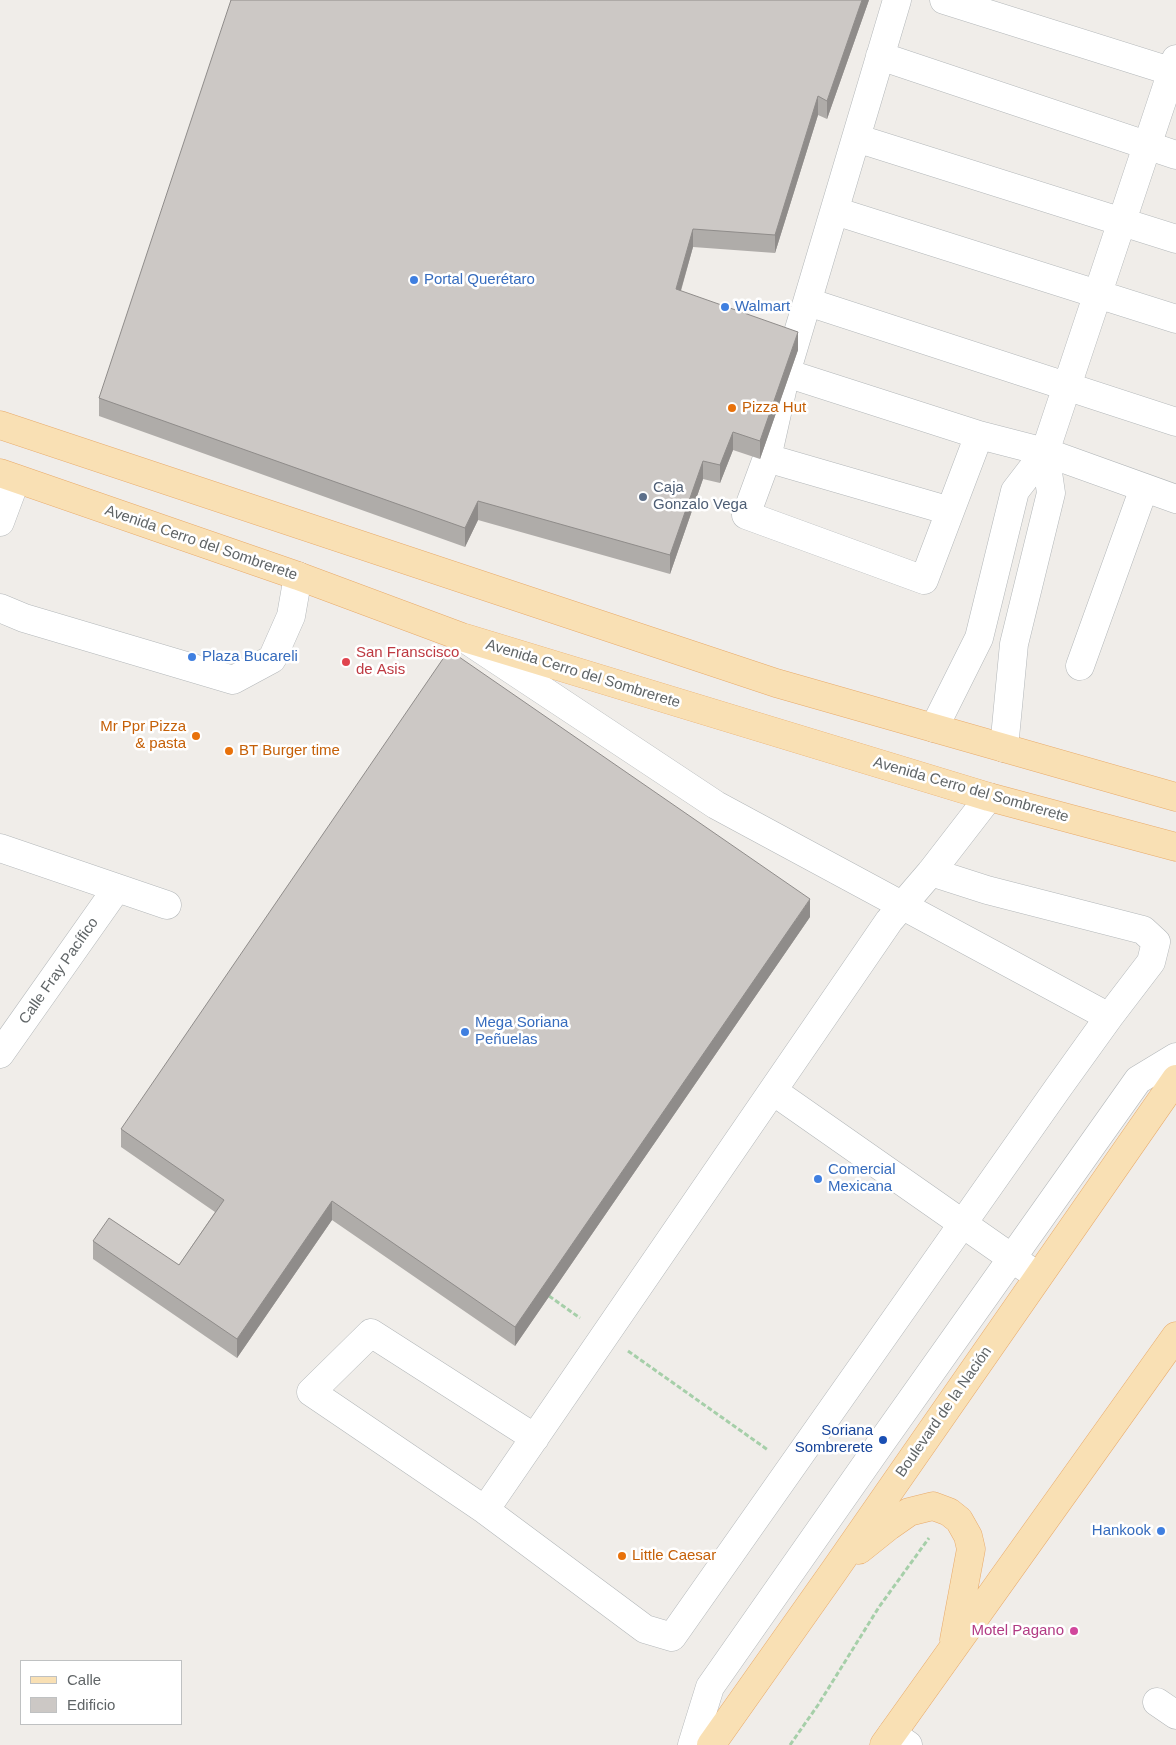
<!DOCTYPE html>
<html>
<head>
<meta charset="utf-8">
<style>
	body { margin:0 }
	#map { position:relative; width:1176px; height:1745px; overflow:hidden; background:#f0ede9; font-family:Helvetica,sans-serif }
	canvas { display:block }
	.legend { position:absolute; left:20px; top:1660px; width:162px; height:65px; box-sizing:border-box; background:#fff; border:1px solid #bfc1c2; margin:0; padding:6px 9px; list-style:none; font-size:15px; color:#606567 }
	.legend li { display:flex; align-items:center; gap:10px; height:25px }
	.legend b { width:25px; border:1px solid #bfc1c2 }
</style>
</head>
<body>
<div id="map">
<canvas width="1176" height="1745"></canvas>
<ul class="legend">
<li><b style="height:6px;background:#f9e0b4"></b>Calle</li>
<li><b style="height:14px;background:#ccc8c5"></b>Edificio</li>
</ul>
</div>
<script>
const c = document.querySelector('canvas').getContext('2d');
c.lineJoin = 'round';
const toPath = rows => new Path2D(rows.map(r => 'M' + r).join(''));
function stroke(path, color, width, dash) { c.strokeStyle = color; c.lineWidth = width; c.lineCap = dash ? 'butt' : 'round'; c.setLineDash(dash || []); c.stroke(path); }
function fillPath(path, color) { c.fillStyle = color; c.fill(path, 'evenodd'); }
function drawText(font, color, halo, rows, align = 'center') {
  c.font = font + ' Helvetica,sans-serif'; c.lineWidth = 5; c.setLineDash([]); c.textBaseline = 'middle'; c.strokeStyle = halo; c.fillStyle = color; for (const [text, x, y, turn = 0] of rows) {
    c.save(); c.translate(x, y); c.rotate((+turn || 0) * Math.PI / 180); c.textAlign = isNaN(turn) ? turn : align; if (halo) c.strokeText(text, 0, 0); c.fillText(text, 0, 0); c.restore();
  }
}
const minor = toPath([
	[897,0,786,373,767,458,746,515,924,580,979,435,1045,452,1176,499],
	[944,0,1176,73],
	[880,56,1176,155],
	[856,138,1176,239],
	[835,211,1176,319],
	[808,302,1176,422],
	[786,373,979,435],
	[767,458,950,511],
	[0,522,16,479],
	[0,608,24,618,233,680,272,659,291,616,298,576],
	[470,642,716,805,1109,1017],
	[1080,666,1144,488],
	[934,728,979,638,1015,491,1045,452,1176,59],
	[1004,748,1014,644,1051,493,1045,452],
	[0,848,167,905],
	[0,1054,117,888],
	[773,1091,1026,1268],
	[535,1438,371,1333,311,1392,485,1510,645,1629,672,1637,1058,1088,1109,1017,1151,962,1156,942,1143,930,987,890,931,872],
	[485,1510,889,921,931,872,989,797],
	[1157,1702,1176,1715],
	[892,1734,908,1745],
	[692,1745,710,1687,883,1440,1138,1080,1176,1057]
]);
const major = toPath([
	[0,425,776,683,1176,797],
	[0,473,298,576,462,637,989,797,1176,847],
	[859,1550,889,1526,909,1512,933,1506,949,1512,959,1520,968,1536,971,1549,954,1640],
	[711,1745,834,1571,1176,1079],
	[884,1745,1176,1336]
]);
stroke(minor, '#b3b7b9', 29);
stroke(major, '#e8aa6a', 29);
stroke(toPath([
	[549,1296,580,1318],
	[628,1351,768,1450],
	[790,1745,818,1705,879,1607,929,1538]
]), '#a6cfa9', 3, [5, 2.5]);
stroke(minor, '#fff', 28);
stroke(major, '#f9e0b4', 28);
fillPath(toPath([
	[869,0,827,119,818,115,775,253,693,247,681,291,798,350,760,459,733,450,720,483,703,479,670,574,478,520,465,547,99,416,99,398],
	[810,917,515,1346,332,1220,237,1358,93,1259,93,1241,179,1265,215,1212,121,1147,121,1129]
]), '#afaca9');
fillPath(toPath([
	[862,0,869,0,827,119,827,101],
	[818,96,818,115,775,253,775,235],
	[693,229,693,247,676,307,676,289],
	[798,332,798,350,760,459,760,441],
	[733,432,733,450,720,483,720,465],
	[703,461,703,479,670,574,670,555],
	[478,501,478,520,465,547,465,528],
	[810,899,810,917,515,1346,515,1327],
	[332,1201,332,1220,237,1358,237,1339]
]), '#8f8c8a');
const building = toPath([
	[231,0,862,0,827,101,818,96,775,235,693,229,676,289,798,332,760,441,733,432,720,465,703,461,670,555,478,501,465,528,99,398,231,0],
	[449,650,810,899,515,1327,332,1201,237,1339,93,1241,109,1218,179,1265,224,1200,121,1129,449,650]
]);
fillPath(building, '#ccc8c5');
stroke(building, '#8f8c8a', 1);
for (const [x, y, r, color] of [
	[414,280,5,"#3f7fe0"],
	[725,307,5,"#3f7fe0"],
	[732,408,5,"#e8710a"],
	[643,497,5,"#5c6f8a"],
	[192,657,5,"#3f7fe0"],
	[346,662,5,"#e0444e"],
	[196,736,5,"#e8710a"],
	[229,751,5,"#e8710a"],
	[465,1032,5,"#3f7fe0"],
	[818,1179,5,"#3f7fe0"],
	[883,1440,5,"#1a4fb4"],
	[1161,1531,5,"#3f7fe0"],
	[622,1556,5,"#e8710a"],
	[1074,1631,5,"#d1479c"]
]) { const dot = new Path2D(); dot.arc(x, y, r, 0, 2 * Math.PI); c.fillStyle = color; c.fill(dot); stroke(dot, '#fff', 2); }
drawText('15px', '#366cbe', '#fff', [
	["Portal Querétaro",424,280],
	["Walmart",735,307],
	["Plaza Bucareli",202,657],
	["Mega Soriana",475,1023],
	["Peñuelas",475,1040],
	["Comercial",828,1170],
	["Mexicana",828,1187],
	["Hankook",1151,1531,"right"]
], 'left');
drawText('15px', '#c56008', '#fff', [
	["Pizza Hut",742,408],
	["Mr Ppr Pizza",186,727,"right"],
	["& pasta",186,744,"right"],
	["BT Burger time",239,751],
	["Little Caesar",632,1556]
], 'left');
drawText('15px', '#4e5e75', '#fff', [
	["Caja",653,488],
	["Gonzalo Vega",653,505]
], 'left');
drawText('15px', '#606567', '#fff', [
	["Avenida Cerro del Sombrerete",201,543,19],
	["Avenida Cerro del Sombrerete",583,674,17],
	["Avenida Cerro del Sombrerete",971,790,16],
	["Calle Fray Pacífico",59,971,-55],
	["Boulevard de la Nación",944,1412,-55]
]);
drawText('15px', '#be3a42', '#fff', [
	["San Franscisco",356,653],
	["de Asis",356,670]
], 'left');
drawText('15px', '#164399', '#fff', [
	["Soriana",873,1431],
	["Sombrerete",873,1448]
], 'right');
drawText('15px', '#b23c85', '#fff', [
	["Motel Pagano",1064,1631]
], 'right');
</script>
</body>
</html>
